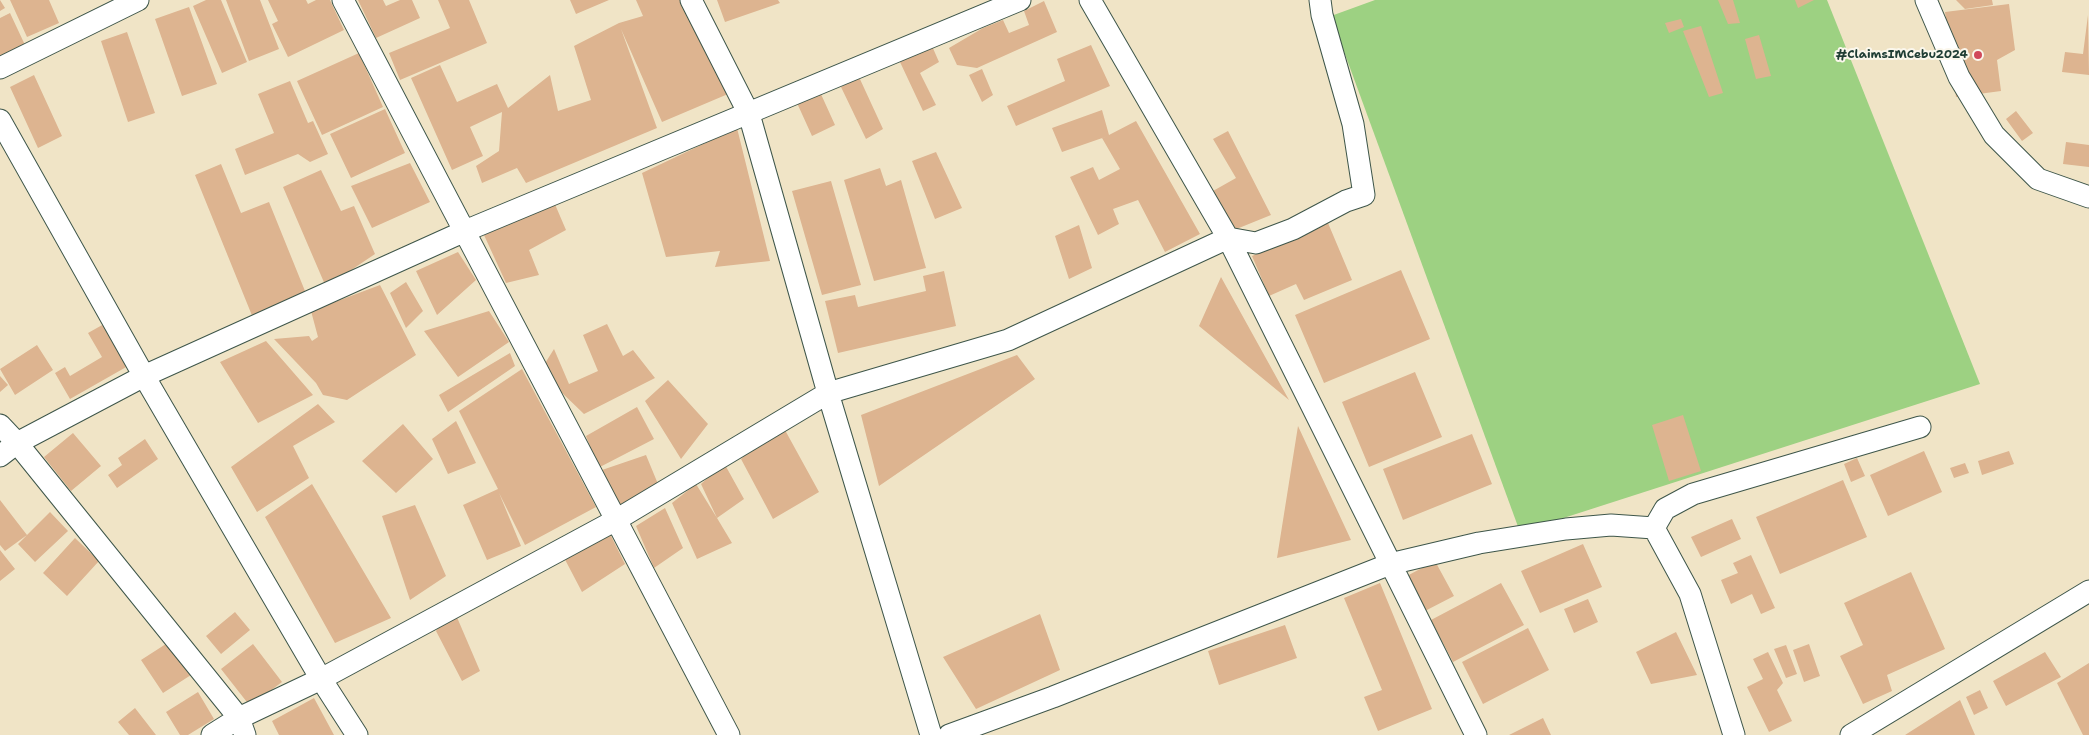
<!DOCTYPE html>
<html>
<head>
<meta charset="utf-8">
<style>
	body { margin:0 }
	canvas { display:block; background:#f0e4c6 }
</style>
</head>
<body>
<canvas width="2089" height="735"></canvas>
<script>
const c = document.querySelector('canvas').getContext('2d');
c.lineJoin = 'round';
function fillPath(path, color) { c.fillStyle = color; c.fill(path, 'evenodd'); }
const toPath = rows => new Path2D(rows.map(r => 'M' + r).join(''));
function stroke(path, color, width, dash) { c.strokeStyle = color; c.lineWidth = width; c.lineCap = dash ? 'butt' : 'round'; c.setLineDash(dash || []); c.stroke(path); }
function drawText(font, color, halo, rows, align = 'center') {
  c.font = font + ' "Shantell Sans",sans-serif'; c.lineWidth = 4; c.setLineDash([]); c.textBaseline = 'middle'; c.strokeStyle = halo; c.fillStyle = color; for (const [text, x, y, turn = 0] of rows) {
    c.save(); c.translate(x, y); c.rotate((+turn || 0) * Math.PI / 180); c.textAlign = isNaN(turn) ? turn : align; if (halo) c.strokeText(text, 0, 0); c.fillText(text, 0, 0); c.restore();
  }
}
fillPath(toPath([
	[1375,0,1827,0,1980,384,1520,532,1331,16]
]), '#9dd182');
fillPath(toPath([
	[0,0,5,8,0,11],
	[10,0,49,0,59,23,27,37],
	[206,0,221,0,247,62,222,73,193,6],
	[226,0,260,0,279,49,249,61],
	[268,0,306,0,308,4,316,0,330,0,344,30,288,57,272,24,278,21],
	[358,0,383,0,386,6,400,0,412,0,420,18,376,38],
	[438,0,469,0,487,43,400,80,389,53,450,28],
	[570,0,609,0,576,14],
	[636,0,684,0,728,94,662,122,621,29,657,128,526,183,517,168,482,183,476,166,499,151,502,112,470,127,483,156,452,170,411,78,440,65,457,102,497,84,508,108,550,75,558,111,591,100,574,46,619,23,643,16],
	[717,0,778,0,780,3,725,22],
	[1718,0,1733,0,1740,23,1728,24],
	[1795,0,1814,0,1798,8],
	[1956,0,1992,0,1993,5,1965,9],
	[1044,1,1057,32,977,68,957,65,949,48,983,28,1003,20,1009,33,1029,25,1024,11],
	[2009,4,2015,50,1997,60,2001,91,1956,97,1945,12],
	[189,7,217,84,182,96,155,19],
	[10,13,25,45,0,57,0,18],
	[2088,15,2089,75,2062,72,2065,52,2083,54],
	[1681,19,1684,27,1669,33,1665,23],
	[1701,26,1723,93,1709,97,1683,31],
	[127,32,155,113,128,122,101,41],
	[1759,35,1771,76,1756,79,1745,39],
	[1091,45,1110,86,1016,126,1007,106,1065,81,1057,59],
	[932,46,939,62,920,73,936,105,923,111,900,62],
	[359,53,383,107,322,135,297,81],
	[982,69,993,95,982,102,969,75],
	[34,75,62,136,38,148,10,87],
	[859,77,883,129,866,139,841,87],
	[290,81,308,123,313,121,328,154,310,162,298,154,245,175,235,149,274,133,258,94],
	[820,92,835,125,812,136,797,103],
	[385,109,405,153,351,178,330,134],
	[1102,110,1109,135,1136,121,1200,234,1165,252,1138,200,1113,209,1119,224,1098,235,1070,177,1093,167,1099,180,1120,169,1102,138,1108,136,1062,152,1052,128],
	[2016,111,2033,133,2022,141,2006,119],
	[737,128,770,261,715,267,720,251,666,257,642,173],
	[1228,131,1271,215,1234,230,1213,191,1236,178,1213,139],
	[2066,142,2089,145,2089,167,2063,164],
	[936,152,962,208,935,219,912,161],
	[410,163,430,202,372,228,351,186],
	[221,164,241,213,269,202,307,296,253,318,195,175],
	[880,168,886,186,901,180,926,268,874,281,844,180],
	[321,170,341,211,354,206,375,254,326,287,283,187],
	[831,181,861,285,822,295,792,191],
	[554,202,566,230,529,250,539,275,506,283,484,235],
	[1328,223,1352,280,1304,300,1296,284,1269,296,1252,256],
	[1079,225,1092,268,1069,279,1055,236],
	[458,252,476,280,437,315,416,271],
	[1401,270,1430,339,1324,383,1295,315],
	[944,271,956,326,838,353,825,301,855,295,858,307,926,291,923,276],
	[1221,277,1289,400,1199,326],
	[406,282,423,311,406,328,390,293],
	[380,285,416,355,347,400,323,395,316,383,274,339,309,336,312,341,318,337,311,311],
	[489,311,509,342,458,377,424,331],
	[104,324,128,366,70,399,55,373,65,367,70,376,102,357,88,333],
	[607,324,623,356,633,350,655,378,584,414,557,388,544,365,554,349,569,384,598,371,583,335],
	[266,341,313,395,258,423,220,362],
	[37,345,53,370,15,395,0,369],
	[510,353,515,366,448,412,439,395],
	[1017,355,1035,379,879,486,861,415],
	[522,369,596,507,525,545,499,493,521,546,487,560,463,505,498,489,459,411],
	[1415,372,1442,437,1369,467,1342,402],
	[0,376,8,385,0,392],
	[668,380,708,424,681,459,645,401],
	[318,404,335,422,293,446,309,478,257,512,231,467],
	[637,407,654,439,598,468,586,436],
	[1683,415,1701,471,1669,481,1652,425],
	[456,421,476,463,448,474,432,439],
	[780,421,819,492,773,519,741,459],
	[403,424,433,459,396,493,362,461],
	[1298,426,1351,540,1277,558],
	[73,433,101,466,71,491,44,457],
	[1472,434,1492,484,1403,520,1383,469],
	[145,439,158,459,117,488,108,475,122,465,118,458],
	[1924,451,1942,492,1888,516,1870,475],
	[2009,451,2014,464,1982,475,1978,461],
	[646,455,658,484,620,508,602,470],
	[1857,458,1865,476,1851,482,1844,464],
	[724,463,744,499,717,518,732,543,697,559,672,503,696,484,717,518,701,484],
	[1965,463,1969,473,1954,478,1950,468],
	[1843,480,1867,537,1780,574,1756,517],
	[312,484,391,618,335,643,265,517],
	[0,500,27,535,50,512,68,531,35,562,18,544,27,535,5,551,0,545],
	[415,505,446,576,410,600,382,516],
	[665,508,683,548,654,568,636,526],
	[1732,519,1741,539,1701,557,1691,537],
	[608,530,625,564,582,592,560,550],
	[75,538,99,561,67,596,43,573],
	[1583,544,1602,587,1540,613,1521,571],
	[0,550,15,569,0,581],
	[1751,555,1775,608,1761,614,1752,594,1731,604,1721,580,1738,573,1733,563],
	[1435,561,1454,596,1423,612,1405,577],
	[1911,572,1945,649,1887,675,1892,691,1863,704,1840,656,1863,645,1844,603],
	[1380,583,1432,709,1378,731,1364,697,1382,690,1344,598],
	[1501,583,1524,625,1453,662,1431,620],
	[1588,599,1598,622,1574,633,1564,609],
	[453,608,480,671,462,681,436,631],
	[235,612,250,630,221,654,206,636],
	[1040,614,1060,670,976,709,943,657],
	[1285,625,1297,658,1219,685,1208,651],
	[1528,628,1549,670,1483,704,1462,662],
	[1676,632,1697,675,1651,684,1636,652],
	[169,642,191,675,163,693,141,660],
	[253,644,282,682,250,706,221,669],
	[1809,644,1820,676,1804,682,1793,650],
	[1786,645,1797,674,1786,678,1774,649],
	[1768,652,1783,683,1777,690,1792,721,1769,732,1747,687,1763,679,1753,659],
	[2045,652,2061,677,2006,706,1993,681],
	[2089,663,2089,735,2083,735,2057,683],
	[1980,690,1988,708,1974,715,1966,697],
	[198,692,214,719,188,735,180,735,166,712],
	[314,698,334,735,279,735,272,721],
	[1960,700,1975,735,1905,735],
	[135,708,156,735,129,735,118,722],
	[1543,718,1551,735,1509,735]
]), '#ddb490');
const minor = toPath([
	[343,0,729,735],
	[691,0,749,114,828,393,931,735],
	[1090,0,1228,238,1476,735],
	[1926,0,1959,77,1994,135,2038,179,2089,197],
	[0,68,138,0],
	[0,120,144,376,321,679,357,735],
	[0,425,17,443,239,718,245,735],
	[0,456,17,443,144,376,465,231,1020,0],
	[1654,528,1665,509,1693,494,1920,427],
	[212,735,239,718,321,679,616,520,828,393,1008,340,1228,238,1256,243,1293,229,1346,201,1364,195,1353,124,1322,15,1320,0],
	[949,735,1053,697,1390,564,1479,543,1566,529,1611,525,1654,528,1690,594,1734,735],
	[1851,735,2089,591]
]);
stroke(minor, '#3e564a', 23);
stroke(minor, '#fff', 21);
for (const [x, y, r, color] of [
	[1978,55,5,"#d1495b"]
]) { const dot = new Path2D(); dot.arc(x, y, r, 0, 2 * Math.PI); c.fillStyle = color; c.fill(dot); stroke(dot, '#fbf7ec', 2); }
drawText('bold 12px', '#1f3d34', '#fbf7ec', [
	["#ClaimsIMCebu2024",1968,55]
], 'right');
</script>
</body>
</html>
